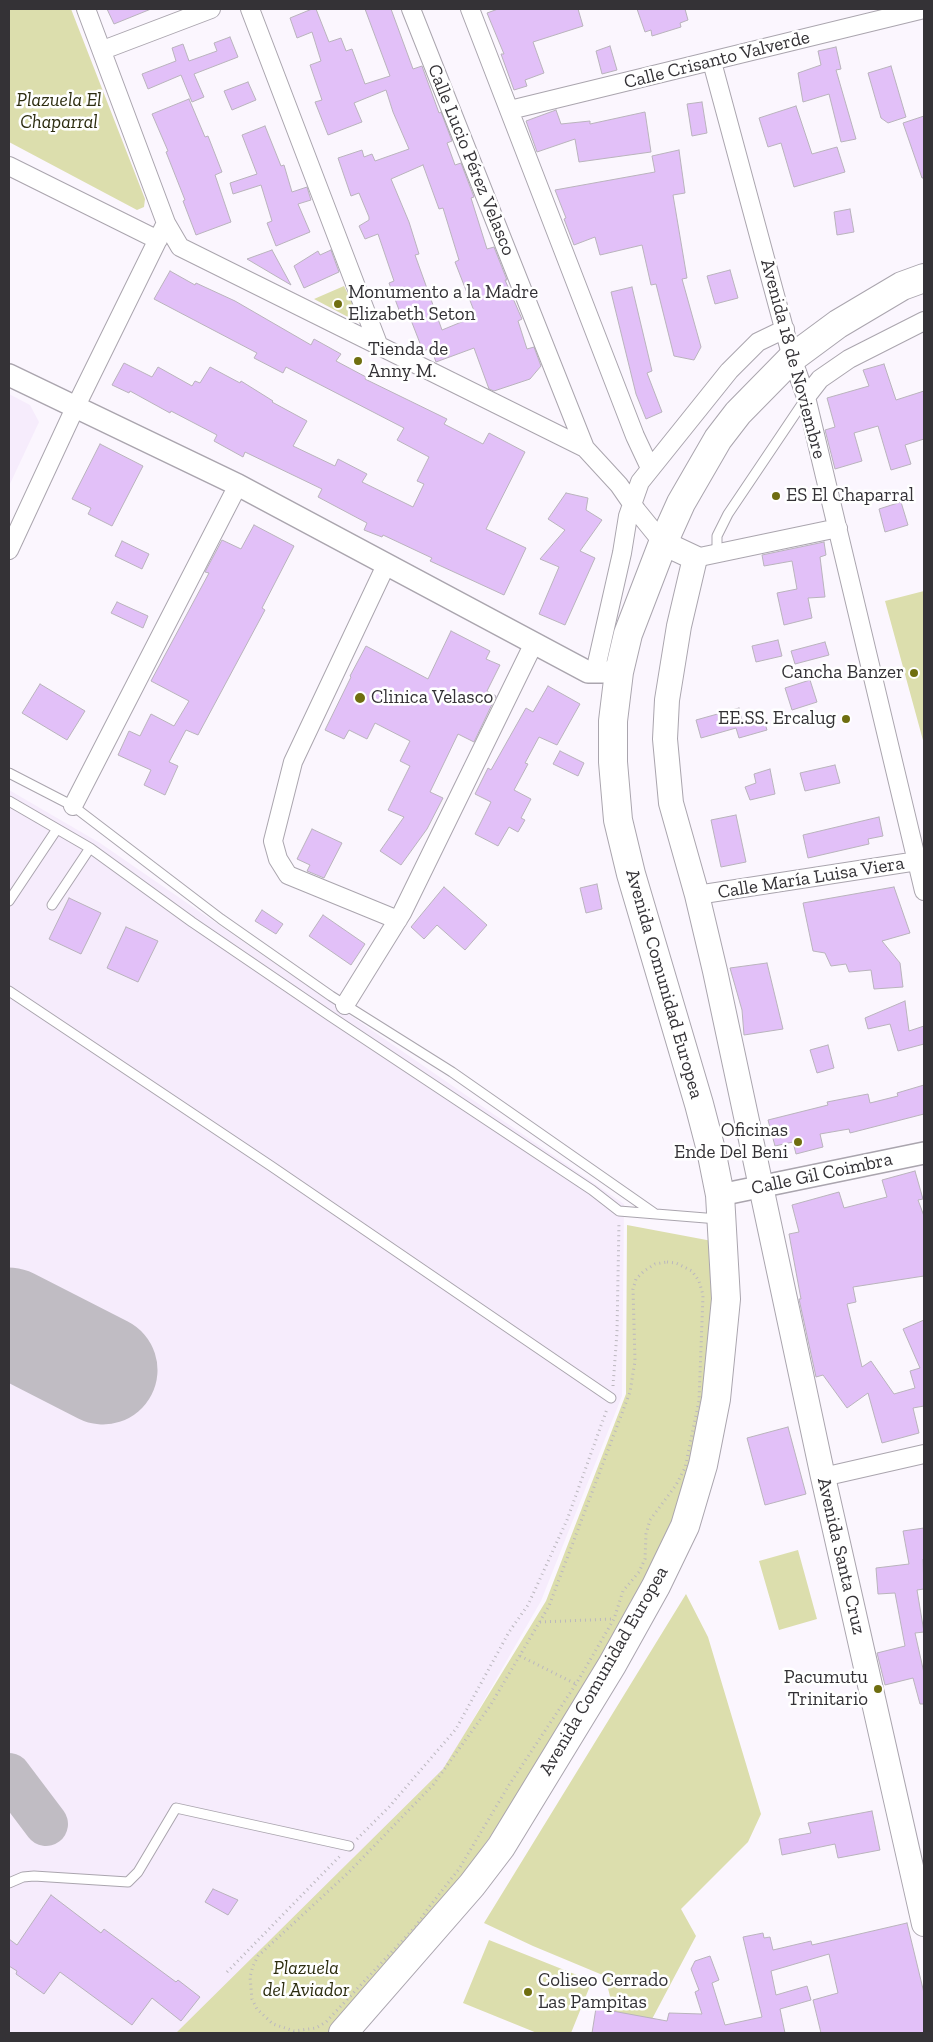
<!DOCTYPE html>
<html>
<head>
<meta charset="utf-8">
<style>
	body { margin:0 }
	#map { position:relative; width:933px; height:2042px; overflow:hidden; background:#fbf6fe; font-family:"Zilla Slab",serif }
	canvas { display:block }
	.frame { position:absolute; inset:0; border:10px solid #343236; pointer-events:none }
</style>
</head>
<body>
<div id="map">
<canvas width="933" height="2042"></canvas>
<div class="frame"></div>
</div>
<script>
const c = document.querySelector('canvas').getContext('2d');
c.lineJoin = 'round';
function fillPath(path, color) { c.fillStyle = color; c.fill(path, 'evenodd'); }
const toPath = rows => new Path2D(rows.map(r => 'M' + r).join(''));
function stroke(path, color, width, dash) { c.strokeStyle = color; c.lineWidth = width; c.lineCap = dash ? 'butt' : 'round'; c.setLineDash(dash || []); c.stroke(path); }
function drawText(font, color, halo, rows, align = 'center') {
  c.font = font + ' "Zilla Slab",serif'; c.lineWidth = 5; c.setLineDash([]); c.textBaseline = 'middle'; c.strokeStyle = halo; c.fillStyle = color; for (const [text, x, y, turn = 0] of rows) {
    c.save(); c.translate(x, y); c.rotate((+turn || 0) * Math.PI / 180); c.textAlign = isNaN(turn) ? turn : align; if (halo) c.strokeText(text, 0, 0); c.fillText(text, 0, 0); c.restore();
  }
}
fillPath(toPath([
	[9,394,30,405,39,422,9,486],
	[9,790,100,843,624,1204,622,1396,541,1601,444,1770,180,2033,9,2033]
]), '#f6ecfc');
fillPath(toPath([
	[9,9,71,9,145,199,144,207,137,210,9,142],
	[344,286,363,325,314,299],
	[924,591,924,744,885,601],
	[627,1225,712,1241,719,1299,709,1402,675,1527,630,1619,506,1814,426,1928,330,2033,176,2033,443,1769,546,1601,626,1394],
	[798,1550,817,1619,779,1630,759,1561],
	[686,1594,708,1637,761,1814,748,1842,681,1909,696,1936,651,2021,615,2017,605,1976,533,1946,484,1923],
	[489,1940,592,1981,571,2033,537,2033,463,2003]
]), '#dcdead');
stroke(toPath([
	[9,1775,46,1824]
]), '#c0bcc3', 44);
stroke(toPath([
	[9,1322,103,1370]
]), '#c0bcc3', 109);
const building = toPath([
	[107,9,151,9,114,24,107,9],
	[312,9,316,9,329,42,341,38,346,51,352,49,365,84,390,76,365,9,391,9,413,69,422,66,439,113,441,112,452,141,447,143,455,165,461,163,474,197,471,198,487,249,494,247,507,280,505,280,522,319,518,321,527,349,534,347,541,366,530,379,494,391,489,389,474,348,436,362,431,348,423,351,409,315,402,318,389,283,394,281,378,234,365,239,359,226,369,220,369,217,359,193,351,196,338,158,362,150,364,157,372,154,375,161,409,149,393,112,386,90,354,103,362,122,328,135,315,102,322,100,310,65,321,61,312,32,297,38,290,18,312,9],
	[423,165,439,209,443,208,459,260,455,262,476,316,442,330,415,255,419,254,409,222,391,179,423,165],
	[498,9,578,9,583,26,533,42,544,73,525,80,527,86,514,90,501,54,504,54,487,13,498,9],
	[637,9,685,9,688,20,680,23,681,27,652,36,651,30,645,32,637,9],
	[230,37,238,57,194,74,204,97,192,102,181,75,148,89,142,74,176,61,172,48,183,44,189,61,217,51,214,43,230,37],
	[610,46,617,70,602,74,596,51,610,46],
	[836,47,841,69,836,70,856,139,841,142,829,94,803,102,798,73,821,65,818,51,836,47],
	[891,66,906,117,888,123,881,118,868,73,891,66],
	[248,82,256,100,232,110,224,91,248,82],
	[189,99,205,137,208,136,222,172,215,175,231,222,196,235,183,201,185,200,166,152,168,151,152,114,189,99],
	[702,102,707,133,692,136,687,104,702,102],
	[796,106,812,154,837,147,845,172,794,187,781,143,768,147,759,118,796,106],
	[556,110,561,124,590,121,590,124,645,112,651,152,579,162,575,139,537,152,526,121,556,110],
	[924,116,924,178,922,178,903,123,924,116],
	[265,126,281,166,284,165,292,192,307,187,311,200,298,204,310,232,276,246,267,223,272,221,261,185,233,194,230,183,257,174,242,135,265,126],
	[679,150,685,193,673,195,687,278,682,279,701,347,694,360,674,356,656,284,651,285,642,245,600,255,595,237,574,245,564,219,566,218,555,190,655,172,652,156,679,150],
	[850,209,854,232,837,235,834,212,850,209],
	[272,250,291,285,247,259,272,250],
	[331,250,339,272,304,288,294,266,318,251,320,255,331,250],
	[730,270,738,298,715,304,707,276,730,270],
	[170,271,195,285,196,283,235,301,311,345,314,339,341,354,336,361,366,377,365,379,447,419,444,424,483,444,489,433,525,452,486,529,526,548,504,595,430,561,432,558,383,535,382,537,364,530,367,523,318,497,322,489,245,452,243,457,214,441,217,435,171,411,170,413,130,391,129,393,112,385,124,363,152,377,158,367,192,386,195,381,200,383,210,367,240,383,241,381,273,401,272,402,307,421,293,446,335,466,338,459,367,474,362,482,413,507,424,484,417,481,429,457,397,440,404,428,286,367,283,373,254,358,257,353,154,299,170,271],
	[632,287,652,371,647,373,662,412,646,419,636,394,611,292,632,287],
	[884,364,896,400,924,391,924,439,905,445,911,464,891,470,878,426,854,433,862,461,835,469,825,430,835,427,827,398,869,386,863,370,884,364],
	[100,444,143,466,112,526,88,514,91,508,72,499,100,444],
	[566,493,588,498,586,510,602,520,580,551,595,558,565,625,539,614,559,567,540,559,565,530,548,519,566,493],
	[901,502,908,525,885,532,879,509,901,502],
	[254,525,294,546,262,608,265,610,198,735,186,730,169,762,178,766,165,795,144,785,151,770,118,755,129,731,140,736,151,714,174,726,189,701,151,681,209,573,205,572,222,540,241,549,254,525],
	[122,541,149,554,142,569,115,556,122,541],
	[824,542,826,555,820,557,825,597,808,598,812,618,784,625,777,593,797,589,792,561,764,566,762,555,824,542],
	[117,602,148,616,143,628,111,613,117,602],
	[451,631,490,651,486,659,500,665,487,691,496,696,474,742,458,734,430,792,443,798,427,829,401,865,380,851,404,817,388,810,410,766,400,761,410,741,375,723,367,739,349,730,344,739,325,730,351,677,350,676,366,646,428,679,451,631],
	[778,640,782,656,756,662,752,646,778,640],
	[825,642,829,655,795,664,791,651,825,642],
	[810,680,817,702,792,710,785,688,810,680],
	[40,684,85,711,67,740,22,713,40,684],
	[548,686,580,704,557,745,539,737,525,763,528,764,514,790,531,799,521,818,525,820,518,832,509,827,498,846,475,834,491,802,475,794,488,768,491,770,526,708,533,712,548,686],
	[739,708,742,720,762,714,767,730,739,738,736,728,701,738,696,720,739,708],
	[560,751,584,763,578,776,553,764,560,751],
	[835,765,840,783,805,791,800,773,835,765],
	[770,769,775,794,750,800,745,787,756,783,754,774,770,769],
	[736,815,746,862,721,867,711,820,736,815],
	[879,817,883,836,868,839,869,844,808,858,803,835,879,817],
	[312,829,342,843,324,878,307,871,310,865,297,859,312,829],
	[597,884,602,909,586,913,580,888,597,884],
	[444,887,487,925,465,950,437,925,424,939,411,927,444,887],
	[894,887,910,933,882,941,900,963,903,987,874,989,871,970,849,972,846,964,831,966,825,953,813,951,803,903,894,887],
	[69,898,101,913,81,954,49,939,69,898],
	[262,910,283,924,276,934,255,921,262,910],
	[323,915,365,944,351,965,309,936,323,915],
	[126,927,158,941,138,982,107,968,126,927],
	[767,963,783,1029,744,1035,742,1010,730,968,767,963],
	[905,1001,909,1031,924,1026,924,1044,898,1051,890,1024,868,1029,865,1018,905,1001],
	[828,1045,834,1068,817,1073,810,1050,828,1045],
	[924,1085,924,1114,850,1133,849,1129,820,1134,823,1147,796,1154,793,1142,775,1146,768,1120,828,1105,827,1102,868,1094,870,1103,898,1096,897,1093,924,1085],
	[915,1171,923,1199,918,1200,924,1216,924,1276,853,1287,856,1302,847,1304,862,1367,871,1361,894,1394,915,1388,910,1371,920,1368,903,1329,924,1320,924,1406,913,1408,919,1433,882,1443,868,1393,847,1408,823,1375,816,1377,799,1299,801,1299,789,1234,799,1232,792,1205,839,1192,844,1208,887,1197,882,1180,915,1171],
	[788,1427,806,1494,765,1505,747,1438,788,1427],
	[924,1528,924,1558,923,1559,924,1589,917,1590,924,1632,915,1633,924,1673,924,1704,920,1704,913,1678,885,1685,877,1653,905,1646,895,1593,878,1594,876,1568,909,1564,903,1531,924,1528],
	[872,1811,880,1850,838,1858,835,1844,782,1855,779,1839,811,1833,808,1823,872,1811],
	[213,1889,238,1900,228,1915,205,1902,213,1889],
	[51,1895,101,1933,104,1929,176,1982,178,1980,200,1997,181,2021,152,1998,132,2025,60,1972,44,1994,16,1974,17,1971,9,1966,9,1939,17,1945,51,1895],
	[907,1923,924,1993,924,2033,821,2033,813,2000,838,1993,829,1954,771,1971,776,1995,807,1986,811,2000,780,2009,785,2033,592,2033,596,2008,667,2021,669,2013,702,2014,695,1992,699,1990,691,1969,695,1961,710,1956,719,1980,712,1983,725,2025,762,2017,743,1937,763,1933,764,1938,770,1937,773,1950,811,1941,812,1945,907,1923]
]);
fillPath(building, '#e2c0f8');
stroke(building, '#b9b3bc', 1);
const service = toPath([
	[717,554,717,536,728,514,806,398],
	[9,773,73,806,221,919,331,996,452,1072,654,1213],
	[9,801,90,848,192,922,330,1016,592,1190,619,1211,718,1219],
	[9,901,57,829],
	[52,905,90,848],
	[9,991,271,1166,611,1398],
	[9,1883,23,1877,34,1876,128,1882,138,1872,176,1808,349,1846]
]);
const minor = toPath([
	[86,9,166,223,180,247,585,448],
	[250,9,378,344],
	[411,9,585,448,619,485,637,511,663,543],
	[470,9,635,436,650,468],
	[103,50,211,9],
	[712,62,792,358,806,397,924,891],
	[510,110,924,9],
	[9,166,158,240],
	[806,397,820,379,849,359,924,321],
	[9,550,75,408,166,223],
	[695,558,838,528],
	[386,565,293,762,273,841,278,859,288,875,398,920],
	[595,672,622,553,628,516,640,482,729,371,758,342,785,329],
	[73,806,238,485],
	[697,895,924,860],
	[345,1005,402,913,534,643],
	[823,1477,924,1454]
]);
const tertiary = toPath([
	[9,375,238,485,588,672,619,672],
	[720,1195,924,1153]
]);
const secondary = toPath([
	[663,543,695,558,679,626,667,700,665,739,671,803,697,895,715,971,823,1477,924,1924]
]);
const primary = toPath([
	[343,2033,472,1885,501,1847,612,1665,656,1586,685,1526,703,1465,716,1399,726,1299,720,1195,711,1150,699,1104,631,874,618,820,613,762,613,721,619,672,628,634,663,543,681,503,718,439,738,413,792,358,838,324,902,286,924,278]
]);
stroke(service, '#aaa5ae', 11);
stroke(minor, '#aaa5ae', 20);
stroke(tertiary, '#aaa5ae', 24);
stroke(secondary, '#aaa5ae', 26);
stroke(primary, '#aaa5ae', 30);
stroke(toPath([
	[667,1262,676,1263,692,1271,699,1281,703,1295,699,1401,685,1468,676,1485,650,1520,646,1534,645,1559,639,1572,623,1591,614,1619,576,1684,509,1785,459,1869,429,1907,416,1926,326,2022,316,2028,294,2031,273,2024,257,2009,252,1999,250,1977,253,1966,258,1956,348,1873,433,1785,490,1706,549,1606,630,1392,635,1361,633,1289,636,1279,644,1271,655,1264,667,1262],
	[613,1386,617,1332,619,1222],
	[540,1622,613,1619],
	[520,1656,578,1685],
	[357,1839,389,1807,456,1729,509,1632,528,1605,567,1520,607,1409],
	[227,1972,340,1856]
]), '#bbb7be', 3, [1, 4]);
stroke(service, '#fff', 9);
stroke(minor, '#fff', 18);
stroke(tertiary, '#fff', 21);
stroke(secondary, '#fff', 24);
stroke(primary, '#fff', 28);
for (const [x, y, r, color] of [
	[338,304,5,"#6f6e10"],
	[358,361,5,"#6f6e10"],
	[776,496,5,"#6f6e10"],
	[914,673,5,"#6f6e10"],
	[360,698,6,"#6f6e10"],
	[846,719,5,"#6f6e10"],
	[798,1142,5,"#6f6e10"],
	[878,1689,5,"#6f6e10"],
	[528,1992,5,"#6f6e10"]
]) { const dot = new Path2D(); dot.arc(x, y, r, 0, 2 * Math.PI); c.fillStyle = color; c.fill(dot); stroke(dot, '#fff', 2); }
drawText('19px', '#343236', '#fff', [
	["Calle Crisanto Valverde",717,60,-14],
	["Calle Lucio Pérez Velasco",471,160,68],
	["Avenida 18 de Noviembre",793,359,75],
	["Calle María Luisa Viera",811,878,-9],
	["Avenida Comunidad Europea",664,984,74],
	["Calle Gil Coimbra",822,1174,-12],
	["Avenida Santa Cruz",841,1556,77],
	["Avenida Comunidad Europea",604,1671,-60]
]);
drawText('italic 19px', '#2d2d10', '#fff', [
	["Plazuela El",59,101],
	["Chaparral",59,123],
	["Plazuela",306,1969],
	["del Aviador",306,1991]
]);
drawText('19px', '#343236', '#fff', [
	["Monumento a la Madre",348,293],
	["Elizabeth Seton",348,315],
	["Tienda de",368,350],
	["Anny M.",368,372],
	["ES El Chaparral",786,496],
	["Cancha Banzer",904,673,"right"],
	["Clinica Velasco",371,698],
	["EE.SS. Ercalug",836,719,"right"],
	["Oficinas",788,1131,"right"],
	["Ende Del Beni",788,1153,"right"],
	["Pacumutu",868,1678,"right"],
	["Trinitario",868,1700,"right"],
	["Coliseo Cerrado",538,1981],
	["Las Pampitas",538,2003]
], 'left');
</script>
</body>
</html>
